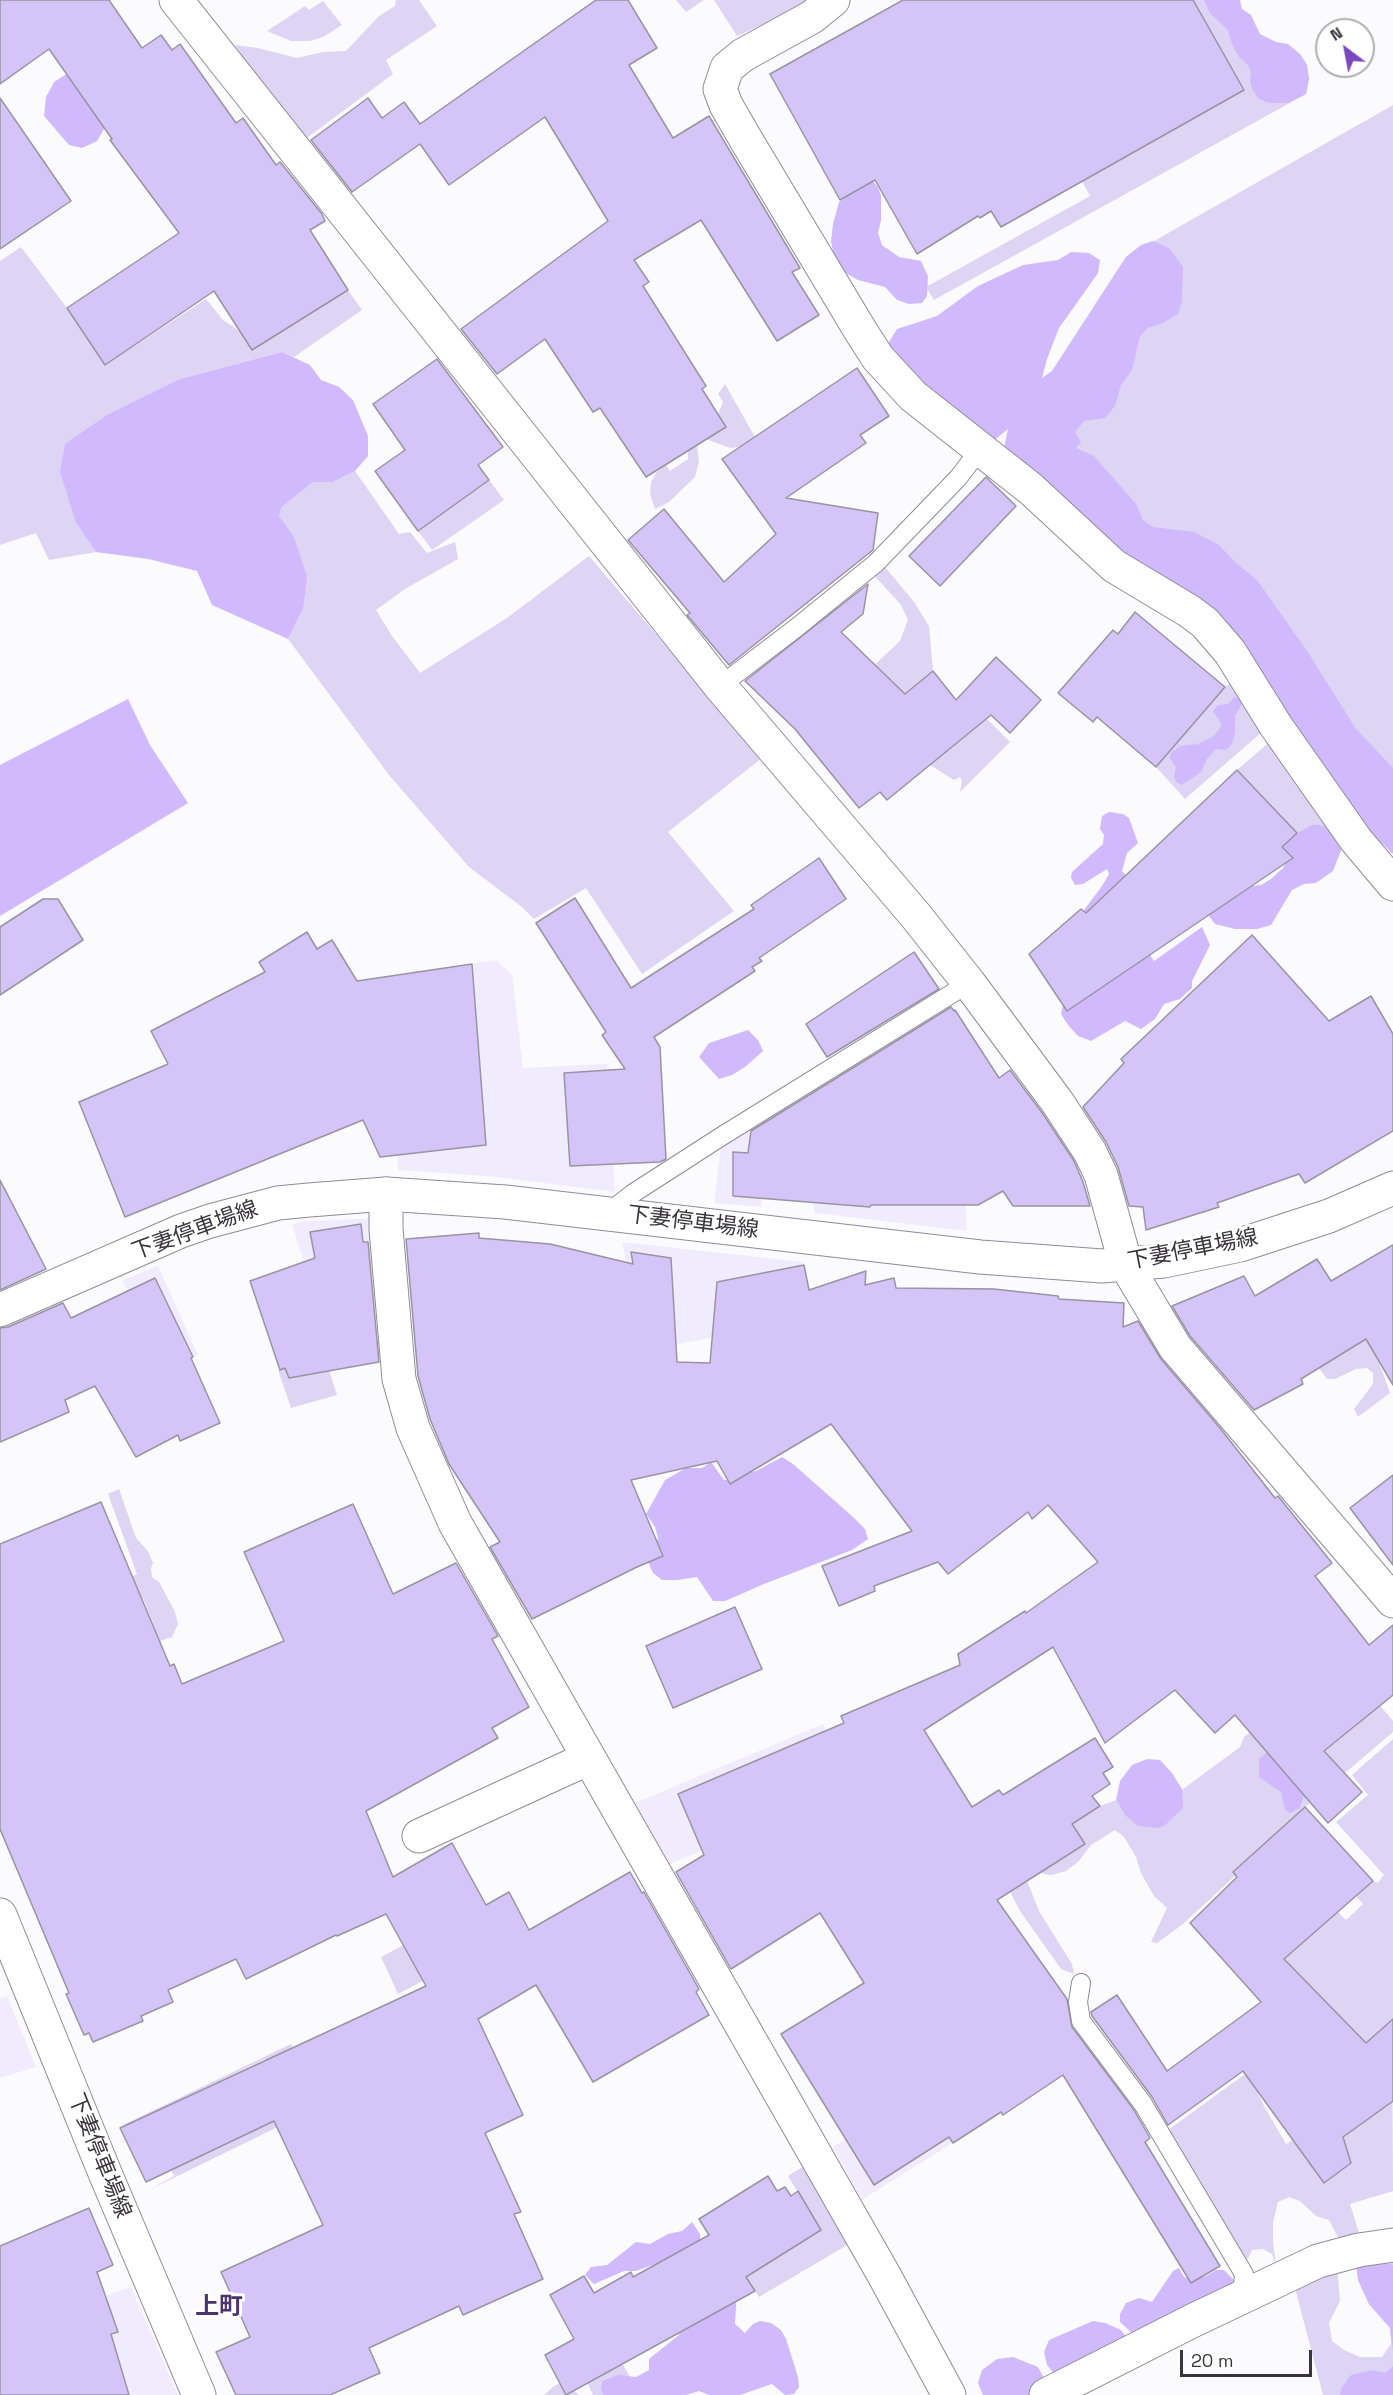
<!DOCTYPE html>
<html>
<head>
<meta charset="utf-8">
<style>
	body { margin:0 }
	#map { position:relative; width:1393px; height:2395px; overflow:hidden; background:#fbfbfd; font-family:"Space Grotesk",sans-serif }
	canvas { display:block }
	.north { position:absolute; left:1315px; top:18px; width:60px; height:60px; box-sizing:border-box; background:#fff; border:2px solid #afaeb1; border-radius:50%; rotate:328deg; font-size:16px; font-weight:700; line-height:24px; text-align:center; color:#37353b }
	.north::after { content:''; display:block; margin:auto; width:21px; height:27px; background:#7b47be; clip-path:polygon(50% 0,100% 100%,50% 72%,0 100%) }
	.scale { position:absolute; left:1180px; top:2350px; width:132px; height:27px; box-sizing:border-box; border:3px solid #37353b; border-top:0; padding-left:8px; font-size:18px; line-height:21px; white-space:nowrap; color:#37353b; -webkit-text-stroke:4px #fff; paint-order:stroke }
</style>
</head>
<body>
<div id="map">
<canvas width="1393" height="2395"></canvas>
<div class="north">N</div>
<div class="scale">20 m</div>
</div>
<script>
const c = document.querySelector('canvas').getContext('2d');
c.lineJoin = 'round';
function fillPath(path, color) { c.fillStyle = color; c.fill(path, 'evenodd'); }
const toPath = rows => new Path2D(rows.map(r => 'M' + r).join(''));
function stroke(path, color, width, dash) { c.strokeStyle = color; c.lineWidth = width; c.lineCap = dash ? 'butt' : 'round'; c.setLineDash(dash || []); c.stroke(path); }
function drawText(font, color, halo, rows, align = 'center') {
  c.font = font + ' "Space Grotesk","Noto Sans JP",sans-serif'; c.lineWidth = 6; c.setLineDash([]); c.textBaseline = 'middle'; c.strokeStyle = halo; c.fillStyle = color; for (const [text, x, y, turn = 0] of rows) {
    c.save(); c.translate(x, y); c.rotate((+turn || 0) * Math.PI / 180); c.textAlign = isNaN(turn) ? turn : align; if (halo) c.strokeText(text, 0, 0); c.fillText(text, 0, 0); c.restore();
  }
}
fillPath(toPath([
	[496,960,512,974,523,1068,607,1064,615,1192,487,1176,398,1170,391,1051,409,973],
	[770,1106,761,1207,714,1203,722,1136],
	[817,1153,965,1198,967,1231,815,1213,813,1204],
	[386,1218,392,1306,369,1304,319,1312,292,1224,305,1221],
	[622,1242,803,1262,813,1313,745,1331,644,1351],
	[158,1266,198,1355,166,1370,122,1280],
	[823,1724,849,1789,670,1864,635,1803],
	[7,1996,36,2067,0,2078,0,1998],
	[946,2073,953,2143,862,2200,833,2147],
	[131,2287,178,2395,19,2395,0,2332]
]), '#f1ecfd');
fillPath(toPath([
	[396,0,419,0,437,26,386,60,393,74,304,140,254,76,235,45,258,48,297,58,323,52,346,51,379,16,395,6],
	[676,0,704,0,686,12],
	[714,0,813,0,800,8,737,36],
	[1193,0,1226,0,1261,60,1300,54,1307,65,1309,79,1306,94,934,300,926,287,1090,196,1082,181,1243,90],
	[323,1,342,25,323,37,310,41,291,41,267,31,305,6,309,10],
	[1393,105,1393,844,1021,419,1126,257],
	[21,247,67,308,105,365,206,299,223,320,241,332,252,350,348,290,362,310,294,357,282,352,180,379,76,523,96,552,49,560,36,533,0,545,0,261],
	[725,384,756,439,746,446,730,448,706,439,726,427,718,415,723,402,718,394],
	[697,446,699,462,695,477,669,502,655,509,650,494,651,482,657,472,666,465,670,471,688,459,688,451],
	[355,471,399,534,410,532,427,553,455,542,458,559,405,589,376,610,392,636,420,673,507,618,589,556,762,758,668,832,734,911,642,974,586,888,534,919,522,907,469,867,389,775,288,639,303,609,279,516,282,507,313,482,333,482],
	[489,480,504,500,432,550,418,531],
	[885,567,914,602,929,626,933,671,903,696,868,671,900,641,908,620,901,605,874,575],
	[1233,681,1263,731,1185,799,1156,767,1225,687],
	[962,694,1010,742,960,792,962,781,960,777,954,780,930,765,943,754,957,701],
	[1273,739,1329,827,1314,824,1297,833,1237,770],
	[1366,1339,1378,1360,1390,1393,1358,1417,1354,1409,1373,1384,1373,1373,1367,1368,1356,1369,1335,1379,1327,1379,1319,1368],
	[324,1355,337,1395,291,1408,278,1370],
	[119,1489,136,1538,148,1551,153,1563,151,1568,152,1577,159,1582,175,1612,178,1624,172,1637,160,1641,143,1598,81,1622,130,1578,137,1574,108,1494],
	[1376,1701,1393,1721,1393,1732,1305,1807,1234,1872,1236,1875,1183,1924,1157,1943,1151,1942,1167,1908,1154,1896,1141,1873,1136,1857,1124,1837,1115,1830,1091,1845,1079,1861,1066,1871,1051,1875,1040,1873,1085,1845,1072,1824,1100,1806,1116,1800,1125,1815,1179,1792,1240,1747,1244,1737,1256,1727,1329,1739,1334,1744,1359,1723],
	[1393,1739,1393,2019,1389,2022,1392,2026,1393,2191,1350,2204,1359,2233,1347,2238,1338,2237,1329,2220,1316,2216,1300,2201,1289,2197,1278,2202,1273,2222,1273,2242,1276,2265,1272,2254,1263,2249,1252,2250,1247,2260,1168,2130,1248,2072,1264,2106,1286,2144,1293,2140,1309,2162,1383,2108,1370,2088,1369,2048,1264,1941,1337,1911,1346,1920,1363,1904,1356,1896,1373,1881,1378,1883,1384,1875,1336,1822,1368,1795,1352,1775],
	[1019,1880,1028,1883,1039,1911,1072,1964,1074,1974,1061,1969,1020,1911,1008,1888],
	[482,1903,502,1939,398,1994,381,1957],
	[291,2044,315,2097,294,2119,149,2190,174,2176,171,2170,246,2135,282,2094,265,2059,125,2126,123,2125],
	[804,2166,849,2244,759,2297,746,2277,821,2230,788,2176],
	[1393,2254,1393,2395,1323,2395,1295,2288,1337,2266,1340,2301,1329,2323,1332,2341,1344,2350,1360,2357,1382,2357,1391,2344,1390,2328,1369,2304,1358,2280],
	[622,2363,640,2395,593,2395,581,2369],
	[564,2381,579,2395,544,2395,554,2386]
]), '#ded4f4');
fillPath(toPath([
	[1204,0,1240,0,1242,9,1251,15,1260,34,1276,42,1288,44,1300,54,1307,65,1309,79,1306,94,1288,103,1269,103,1259,99,1252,89,1250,80,1251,72,1248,65,1239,57,1232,44,1228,30,1210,13],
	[74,69,108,122,97,141,82,148,69,145,44,116,46,97,54,82],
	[871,179,878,187,881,196,881,220,878,233,882,245,899,257,921,261,925,270,928,276,927,296,922,303,909,304,897,300,885,287,858,280,847,274,835,262,831,241,833,224,839,202],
	[1153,241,1169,248,1183,267,1182,301,1178,314,1163,323,1148,328,1140,336,1132,370,1121,385,1115,406,1105,418,1084,421,1075,432,1081,442,1076,448,1094,456,1136,504,1143,520,1153,527,1194,532,1219,545,1236,563,1257,580,1307,651,1356,729,1393,768,1393,854,1368,830,1160,591,1003,453,1008,429,987,446,886,347,897,329,937,316,978,286,1023,265,1058,260,1071,252,1089,253,1100,260,1098,273,1059,328,1047,359,1042,378,1052,371,1126,257,1141,245],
	[282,352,310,365,321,380,339,387,353,400,368,436,368,456,355,471,333,482,313,482,282,507,279,516,294,537,307,576,303,609,288,639,212,605,197,571,148,559,96,552,76,523,60,472,65,444,107,415,180,379],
	[1234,697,1240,698,1243,702,1235,716,1235,731,1232,744,1226,750,1216,749,1207,759,1201,772,1182,785,1176,782,1174,776,1176,767,1169,757,1172,752,1180,746,1198,744,1214,736,1222,725,1213,711,1218,705,1228,704],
	[128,699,150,745,188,803,0,916,0,765],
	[1109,812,1123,814,1129,818,1138,843,1127,853,1122,871,1140,891,1121,913,1081,914,1102,886,1109,874,1107,869,1083,884,1075,885,1071,878,1072,872,1103,844,1104,835,1100,829,1102,816],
	[1314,824,1329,827,1344,843,1333,871,1316,883,1304,884,1292,890,1271,925,1257,929,1235,929,1215,924,1209,916,1211,906,1252,886,1261,885,1271,879,1283,868,1288,857,1280,849,1297,833],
	[1202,927,1210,945,1192,981,1192,988,1180,999,1164,1004,1155,1019,1141,1029,1125,1021,1091,1041,1078,1036,1068,1025,1061,1014,1063,1005,1150,955,1154,961],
	[748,1030,758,1040,763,1051,745,1067,732,1075,719,1079,699,1057,709,1043],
	[782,1457,793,1464,853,1517,865,1529,868,1539,852,1550,764,1584,725,1601,713,1601,697,1577,677,1580,662,1580,653,1573,648,1562,658,1538,655,1527,646,1514,665,1480,686,1468,702,1468,711,1462,724,1480,733,1480,742,1473,756,1471],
	[1274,1747,1304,1795,1300,1808,1290,1813,1285,1810,1281,1792,1259,1777,1259,1759],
	[1147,1759,1160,1760,1172,1773,1182,1789,1183,1808,1164,1826,1158,1828,1138,1826,1125,1815,1116,1800,1120,1781,1132,1765],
	[692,2222,700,2234,701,2248,737,2292,735,2324,745,2333,753,2324,760,2321,771,2323,781,2330,786,2339,798,2377,799,2387,794,2394,785,2395,772,2384,740,2395,709,2395,699,2391,686,2395,603,2395,601,2388,603,2381,618,2375,636,2377,649,2370,649,2359,679,2335,682,2326,667,2272,658,2263,636,2271,624,2271,594,2284,585,2275,591,2267,607,2265,636,2242,650,2244,668,2234,682,2231],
	[1368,2259,1393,2265,1393,2350,1390,2328,1369,2304,1358,2280,1356,2265],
	[1179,2268,1184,2277,1193,2280,1206,2276,1216,2270,1224,2270,1237,2283,1134,2335,1120,2322,1120,2314,1126,2303,1139,2298,1152,2302,1173,2271],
	[1093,2321,1105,2323,1121,2330,1128,2339,1055,2375,1047,2365,1044,2352,1049,2340],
	[1013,2357,1038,2367,1044,2378,1033,2395,983,2395,978,2383,982,2370,997,2359],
	[1393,2366,1393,2395,1340,2395,1342,2387,1351,2375,1373,2370,1385,2373]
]), '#d0b9fc');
const building = toPath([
	[0,0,109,0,142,48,161,35,172,50,180,44,236,123,243,118,276,165,280,162,322,214,325,221,310,230,348,290,252,350,214,291,105,365,67,308,179,233,110,140,112,139,49,49,0,84,0,0],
	[596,0,628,0,657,48,629,65,673,138,709,116,800,268,792,272,819,315,777,341,701,220,634,260,649,282,643,286,706,386,702,389,726,427,646,477,600,408,593,412,545,339,497,374,461,329,608,221,545,117,449,185,420,144,352,192,311,140,368,98,382,118,404,102,420,124,596,0],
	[903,0,1193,0,1244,90,1001,227,991,211,980,218,978,216,917,254,875,180,840,200,770,74,903,0],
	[0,98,71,201,0,249,0,98],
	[437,359,503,447,478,465,489,480,418,531,375,471,405,450,373,404,437,359],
	[857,368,889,416,860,435,866,443,786,498,878,513,873,550,729,665,687,615,690,613,628,540,664,509,724,582,776,534,722,459,857,368],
	[986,477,1016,506,940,586,909,556,986,477],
	[868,584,863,614,841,632,905,694,933,671,956,700,996,657,1041,700,1010,733,991,715,887,800,880,792,859,808,795,729,745,681,868,584],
	[1135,612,1225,687,1156,767,1097,717,1093,722,1058,693,1113,630,1118,634,1135,612],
	[1237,770,1297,833,1282,847,1293,858,1067,1011,1029,954,1081,909,1086,913,1237,770],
	[819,858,846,899,759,958,762,961,752,967,755,971,654,1037,660,1047,666,1159,660,1162,570,1166,564,1073,625,1069,602,1035,606,1032,536,923,575,898,631,988,754,909,751,905,819,858],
	[43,899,58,899,83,940,0,995,0,927,43,899],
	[307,932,317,949,332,940,357,981,472,964,486,1145,380,1157,363,1120,125,1217,79,1102,168,1064,151,1031,265,972,259,962,307,932],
	[1252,935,1329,1021,1371,996,1393,1034,1393,1131,1305,1183,1299,1174,1217,1203,1219,1207,1146,1230,1143,1207,1129,1206,1118,1167,1106,1142,1083,1107,1124,1063,1121,1059,1252,935],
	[914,952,939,989,827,1057,806,1024,914,952],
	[951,1007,954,1011,955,1010,999,1078,1010,1070,1043,1114,1074,1161,1083,1182,1090,1206,1013,1206,1003,1191,978,1205,871,1205,870,1207,733,1196,733,1152,748,1153,751,1131,951,1007],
	[0,1180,46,1269,0,1290,0,1180],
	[361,1224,363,1242,368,1242,379,1362,289,1378,285,1368,280,1370,250,1281,315,1258,310,1232,361,1224],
	[479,1233,479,1238,550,1244,633,1264,631,1252,671,1258,677,1362,710,1363,717,1282,804,1265,809,1290,866,1271,865,1285,894,1278,896,1288,994,1289,1058,1296,1059,1299,1124,1303,1123,1327,1138,1321,1161,1359,1220,1428,1275,1498,1278,1496,1332,1563,1315,1576,1369,1645,1393,1625,1393,1695,1324,1751,1362,1792,1328,1823,1235,1715,1215,1733,1175,1690,1105,1743,1053,1647,924,1730,972,1807,999,1790,1003,1795,1095,1738,1113,1767,1103,1773,1110,1784,1092,1796,1100,1806,1072,1824,1085,1844,997,1900,1067,1999,1072,2027,1134,2110,1150,2138,1145,2142,1220,2266,1191,2283,1063,2075,1003,2115,1001,2112,953,2143,949,2137,874,2185,781,2034,864,1983,820,1913,731,1969,676,1872,704,1855,678,1794,844,1723,841,1716,960,1665,958,1654,1025,1611,1026,1613,1098,1562,1048,1505,1032,1519,1028,1512,948,1574,938,1562,874,1586,875,1591,839,1606,822,1566,912,1531,831,1424,730,1484,717,1461,631,1480,663,1556,637,1567,532,1619,490,1547,500,1542,449,1464,430,1419,418,1376,406,1239,479,1233],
	[1393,1245,1393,1385,1366,1339,1301,1379,1303,1384,1254,1410,1190,1336,1172,1306,1244,1276,1255,1296,1317,1259,1331,1281,1393,1245],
	[155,1278,193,1357,191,1358,220,1423,180,1441,178,1435,136,1457,95,1386,65,1400,69,1412,0,1442,0,1328,8,1327,63,1303,71,1318,155,1278],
	[1393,1475,1393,1565,1350,1508,1393,1475],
	[101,1502,170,1666,174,1664,182,1684,284,1641,244,1552,353,1504,393,1594,456,1563,498,1636,492,1639,529,1707,492,1728,498,1738,366,1811,393,1877,452,1843,486,1905,509,1892,529,1930,630,1872,642,1893,644,1892,699,1989,696,1992,709,2015,593,2082,536,1985,478,2019,523,2115,485,2133,521,2212,514,2214,543,2279,463,2315,459,2306,369,2348,380,2373,330,2395,236,2395,216,2352,250,2337,221,2272,323,2225,274,2121,146,2182,120,2128,426,1986,386,1914,337,1936,336,1935,246,1979,236,1959,168,1990,173,2002,141,2016,143,2021,93,2042,89,2033,84,2035,66,1994,69,1993,0,1829,0,1544,101,1502],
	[735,1607,762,1669,673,1708,646,1646,735,1607],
	[1305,1807,1373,1881,1284,1959,1366,2043,1393,2019,1393,2101,1343,2137,1351,2163,1324,2183,1243,2071,1168,2125,1152,2097,1092,2016,1091,2012,1117,1995,1167,2071,1261,2002,1190,1923,1237,1877,1233,1872,1305,1807],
	[768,2176,777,2191,785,2187,791,2196,798,2191,821,2230,746,2277,755,2291,566,2395,545,2355,574,2339,550,2295,584,2276,594,2293,631,2272,633,2277,709,2235,699,2219,768,2176],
	[89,2208,113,2265,97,2272,118,2332,111,2334,129,2395,0,2395,0,2246,89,2208]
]);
fillPath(building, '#d5c4f7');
stroke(building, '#9894a2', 1.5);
const service = toPath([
	[720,686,796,628,876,563,958,478,981,448],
	[608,1213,632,1194,722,1136,969,983],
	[1081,1983,1078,2002,1081,2021,1143,2104,1244,2274,1243,2287,1236,2299]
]);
const minor = toPath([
	[176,0,720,686,916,916,969,983,1058,1103,1090,1152,1101,1175,1126,1265,1175,1347,1393,1601],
	[833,0,812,17,743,55,727,68,720,89,726,105,745,138,860,330,878,358,913,396,1031,489,1114,566,1189,611,1205,623,1230,652,1276,726,1356,840,1393,884],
	[386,1194,386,1229,399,1379,413,1428,455,1523,884,2275,949,2395],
	[419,1836,589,1758],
	[1046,2395,1192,2321,1318,2261,1359,2250,1393,2245]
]);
const secondary = toPath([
	[0,1310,181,1231,210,1221,278,1203,309,1200,386,1194,505,1202,980,1257,1102,1266,1164,1261,1240,1245,1329,1216,1393,1188],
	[0,1915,105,2173,199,2395]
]);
stroke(service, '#8f8a98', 20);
stroke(minor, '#8f8a98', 35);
stroke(secondary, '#8f8a98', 35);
stroke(service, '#fff', 18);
stroke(minor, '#fff', 33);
stroke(secondary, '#fff', 33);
drawText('22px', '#37353b', '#fff', [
	["下妻停車場線",693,1223,7],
	["下妻停車場線",195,1231,-20],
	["下妻停車場線",1193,1250,-11],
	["下妻停車場線",99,2156,68]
]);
drawText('bold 24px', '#4c346f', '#fff', [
	["上町",219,2307]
]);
</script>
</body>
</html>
